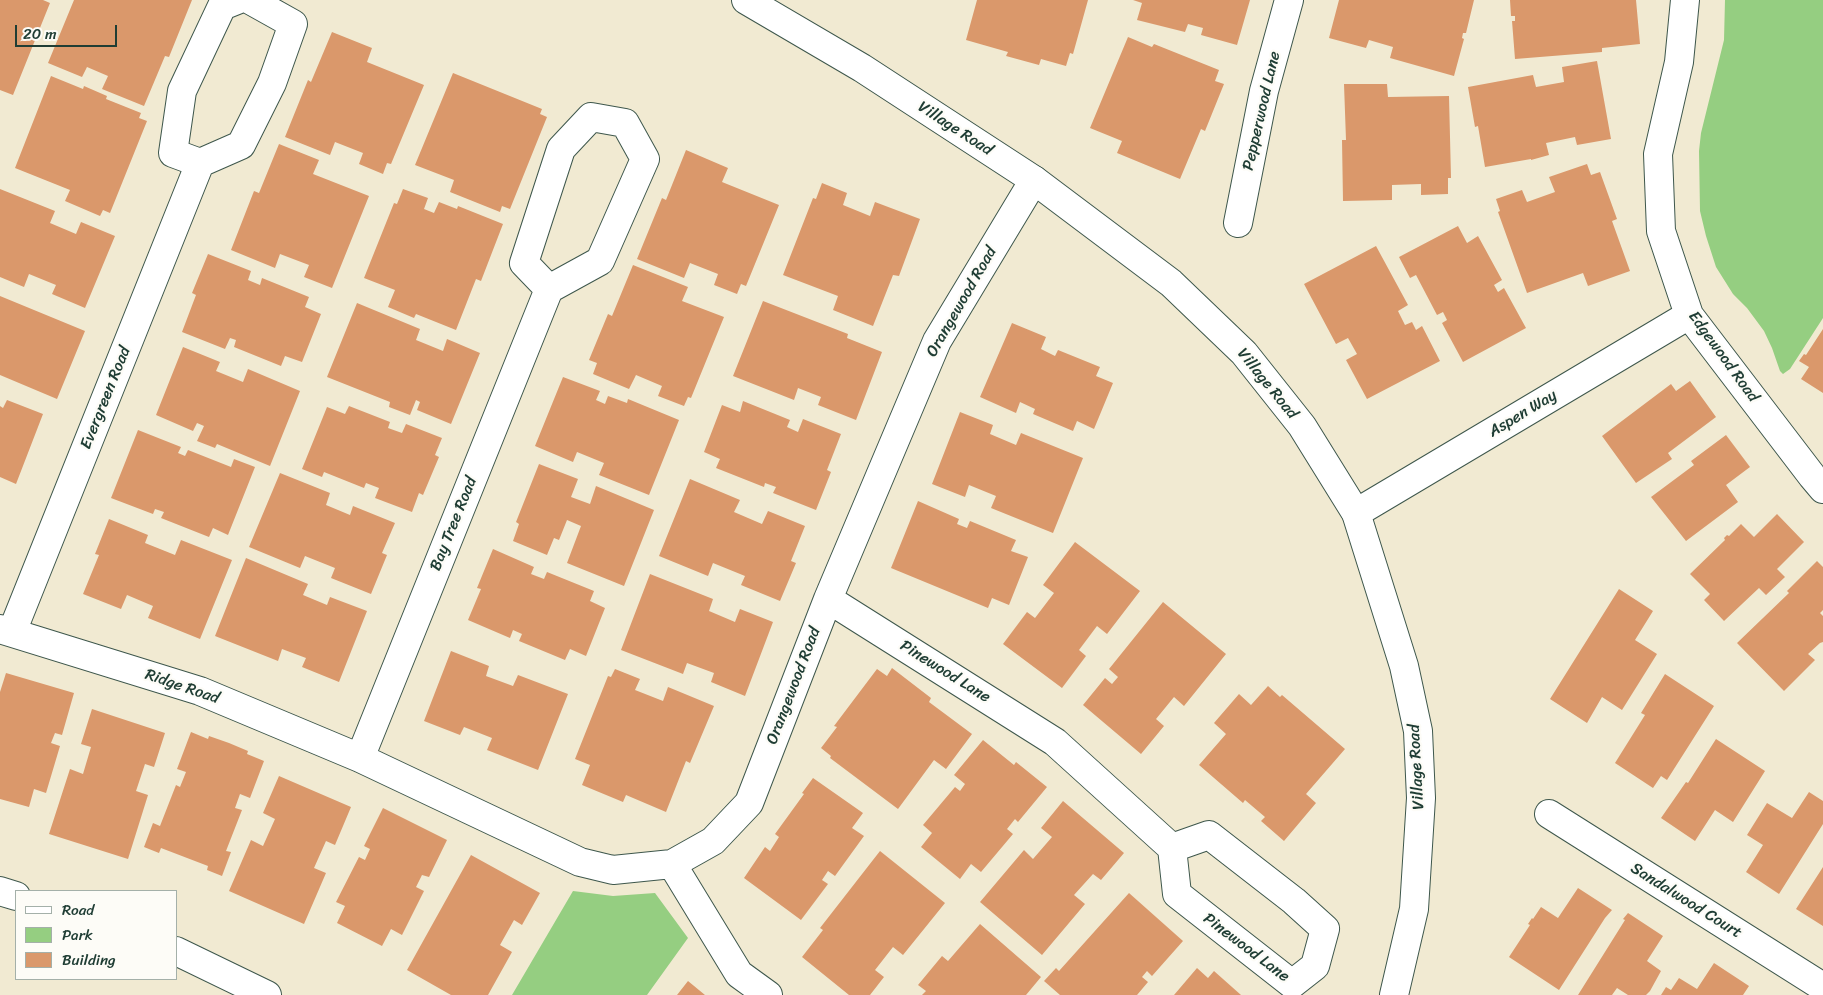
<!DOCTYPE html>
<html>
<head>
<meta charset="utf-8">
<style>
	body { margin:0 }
	#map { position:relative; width:1823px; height:995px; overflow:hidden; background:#f1ead2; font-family:Sriracha,sans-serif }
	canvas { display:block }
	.legend { position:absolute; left:15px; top:890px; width:162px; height:90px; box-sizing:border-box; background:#fdfcf7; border:1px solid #a4b0a9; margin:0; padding:6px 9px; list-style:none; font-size:15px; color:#1f3d34 }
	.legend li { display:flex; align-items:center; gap:10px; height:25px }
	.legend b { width:25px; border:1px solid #a4b0a9 }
	.scale { position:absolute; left:15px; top:25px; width:102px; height:22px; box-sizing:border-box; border:2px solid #1f3d34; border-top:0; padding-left:6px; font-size:15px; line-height:18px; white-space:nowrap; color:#1f3d34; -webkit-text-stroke:4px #fdfcf7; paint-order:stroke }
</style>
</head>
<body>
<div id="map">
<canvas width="1823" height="995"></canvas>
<ul class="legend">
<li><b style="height:6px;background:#fff"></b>Road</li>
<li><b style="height:14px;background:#95ce81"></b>Park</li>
<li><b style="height:14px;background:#da986b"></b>Building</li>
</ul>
<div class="scale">20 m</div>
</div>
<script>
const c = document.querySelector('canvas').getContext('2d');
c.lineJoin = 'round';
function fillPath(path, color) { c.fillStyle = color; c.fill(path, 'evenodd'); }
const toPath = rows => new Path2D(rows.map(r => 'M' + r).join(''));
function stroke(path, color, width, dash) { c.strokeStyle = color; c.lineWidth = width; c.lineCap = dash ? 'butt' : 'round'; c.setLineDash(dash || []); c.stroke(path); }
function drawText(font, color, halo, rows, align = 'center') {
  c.font = font + ' Sriracha,sans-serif'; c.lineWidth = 4.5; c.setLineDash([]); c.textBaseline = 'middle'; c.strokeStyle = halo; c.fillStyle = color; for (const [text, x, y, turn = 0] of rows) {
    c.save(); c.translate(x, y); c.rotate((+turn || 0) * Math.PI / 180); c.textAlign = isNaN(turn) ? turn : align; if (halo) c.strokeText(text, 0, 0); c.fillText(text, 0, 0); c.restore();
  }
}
fillPath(toPath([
	[1725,0,1823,0,1823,318,1790,369,1783,374,1780,371,1772,348,1764,331,1747,308,1733,294,1716,267,1706,236,1700,211,1699,151,1701,133,1724,40],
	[573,891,613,896,655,893,688,938,647,995,512,995]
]), '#95ce81');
fillPath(toPath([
	[0,0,43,0,50,3,13,95,0,90],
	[74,0,192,0,169,57,165,56,144,106,102,89,108,76,87,67,82,77,48,63],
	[977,0,1088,0,1073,54,1070,53,1066,66,1041,59,1039,65,1006,56,1008,52,966,40],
	[1133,0,1250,0,1237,45,1201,35,1203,28,1188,24,1185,32,1137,20,1142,3],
	[1339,0,1474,0,1466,33,1463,33,1462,38,1464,39,1454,76,1390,58,1393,47,1369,40,1366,48,1329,38],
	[1510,0,1636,0,1640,44,1602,48,1602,52,1515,59,1512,21,1515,21,1515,16,1511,16],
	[332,32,372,48,367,62,424,85,391,164,387,163,383,174,359,164,363,153,335,142,330,155,285,137,308,80,311,82],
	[1128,37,1152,47,1154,44,1219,70,1215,81,1224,84,1205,131,1201,129,1180,179,1117,153,1122,141,1090,128],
	[1597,61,1611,139,1577,145,1575,137,1546,143,1549,155,1531,160,1531,159,1485,167,1478,126,1475,127,1468,87,1533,75,1536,87,1564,82,1562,67],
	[453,73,542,109,540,114,547,117,510,209,502,206,500,212,450,192,454,180,415,165],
	[51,76,83,89,84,86,107,96,106,99,141,113,139,118,147,121,110,213,103,210,100,216,65,201,70,190,15,168],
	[1344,84,1387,84,1388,97,1449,96,1451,178,1448,178,1448,194,1421,195,1421,184,1392,185,1392,200,1343,201,1342,140,1346,140],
	[279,144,319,160,313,174,369,196,332,288,304,277,309,265,280,254,275,268,231,250,254,191,259,193],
	[686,150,728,168,722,182,779,205,746,286,741,284,737,294,714,285,718,274,690,263,684,278,637,259,662,198,666,200],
	[1587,164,1591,175,1600,172,1617,219,1612,221,1630,271,1588,286,1583,273,1527,293,1498,212,1500,211,1496,199,1522,190,1527,202,1555,192,1549,177],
	[822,183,847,193,843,205,870,216,875,202,920,219,899,276,893,275,873,326,833,310,838,296,783,275,813,198,816,199],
	[0,189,55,211,50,223,76,234,81,222,115,236,85,308,52,294,56,285,29,274,24,287,0,277],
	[403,189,428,198,424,209,434,213,439,202,457,209,458,206,503,224,481,281,476,279,456,330,416,314,414,318,388,307,395,290,364,278,394,203,397,204],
	[1458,226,1467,243,1478,236,1502,280,1494,285,1498,292,1504,288,1526,328,1463,362,1442,323,1447,320,1443,312,1437,315,1416,275,1410,278,1399,257],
	[1376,246,1408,305,1398,311,1405,325,1412,322,1416,330,1422,326,1440,361,1367,399,1346,360,1357,354,1348,338,1336,344,1304,284],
	[208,254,251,271,248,280,260,285,262,278,309,297,305,307,321,314,302,362,285,356,281,366,234,347,236,340,230,338,225,349,182,332,196,295,192,293],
	[633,265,688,287,682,301,724,317,691,398,688,397,684,406,658,396,662,386,636,375,629,389,593,374,597,363,589,360,608,314,612,316],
	[0,296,85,331,57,399,0,375],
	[763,301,848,334,847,338,882,352,856,420,818,405,821,397,798,388,794,400,733,376],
	[357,303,420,329,416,340,443,351,447,339,480,353,451,424,417,410,420,402,416,400,410,415,389,407,390,402,327,377],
	[1012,323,1046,337,1041,349,1055,356,1058,350,1100,367,1096,376,1113,383,1094,429,1077,421,1073,431,1033,414,1035,409,1020,402,1016,413,980,397],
	[1823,329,1823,393,1801,379,1809,367,1799,361,1804,354,1806,355],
	[183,347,220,362,216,371,243,382,248,369,300,391,270,466,217,444,215,448,197,441,204,426,197,423,193,431,156,415],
	[563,377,600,391,596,400,605,404,608,396,627,403,628,399,679,420,649,495,599,475,604,463,577,452,573,462,535,446],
	[1690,381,1716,417,1668,453,1672,459,1636,483,1602,436,1671,384,1676,391],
	[7,400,43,414,16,484,0,477,0,406,3,408],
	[743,401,790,420,787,427,798,432,803,419,841,434,827,470,831,472,816,510,773,493,776,487,765,483,764,487,716,468,720,459,704,452,722,405,740,412],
	[349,406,390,422,388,428,402,433,406,424,442,438,435,455,439,457,423,495,419,493,412,512,375,498,379,488,366,483,364,488,324,472,322,477,302,469,327,407,345,414],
	[960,412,993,425,990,434,1016,445,1021,433,1083,458,1053,533,991,508,996,496,969,485,965,497,932,484],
	[138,430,181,447,178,453,185,456,188,450,231,467,234,459,255,467,228,535,213,528,209,537,161,518,164,512,155,509,153,514,111,498],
	[1726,435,1750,467,1726,485,1738,502,1686,541,1651,497,1694,465,1691,461],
	[539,464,578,479,571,497,590,504,596,486,654,510,624,586,567,563,581,526,567,520,559,540,554,538,547,555,513,541,519,524,516,522],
	[280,473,330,493,326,505,350,515,353,506,395,523,382,553,387,555,371,594,331,578,335,568,305,556,300,568,249,547],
	[690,479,740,500,734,512,762,524,768,511,805,526,791,561,796,563,780,601,741,585,745,576,713,563,708,576,659,556],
	[918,501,959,519,957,524,967,528,970,521,1016,540,1011,551,1028,557,1009,605,992,598,988,608,891,568],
	[1777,514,1804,542,1777,569,1785,577,1766,595,1759,588,1724,621,1704,600,1710,594,1690,574,1725,540,1724,538,1727,535,1729,536,1741,524,1754,537],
	[109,519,148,535,145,543,175,555,181,540,232,560,200,639,148,618,153,606,127,595,121,609,83,594,99,555,95,554],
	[1075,542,1140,591,1107,634,1097,626,1079,650,1086,656,1062,688,1003,644,1027,612,1035,618,1054,593,1043,585],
	[493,549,534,567,531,574,544,579,547,572,594,591,590,601,605,608,586,656,570,649,565,660,519,641,522,634,513,630,510,638,468,620,481,589,477,588],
	[246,558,308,584,303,595,327,605,330,597,367,611,339,682,302,667,306,658,282,649,278,661,215,636],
	[1817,561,1823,567,1823,610,1820,613,1823,616,1823,642,1820,643,1808,654,1815,660,1784,691,1737,643,1789,593,1787,591],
	[650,574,713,599,709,611,735,622,740,609,773,622,745,696,711,682,714,673,687,663,683,674,621,650],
	[1619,589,1653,611,1635,640,1657,654,1622,710,1602,697,1587,723,1550,699],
	[1163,602,1226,654,1184,706,1174,697,1156,719,1164,726,1141,754,1083,705,1105,678,1112,684,1118,677,1109,669],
	[451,651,489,666,486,676,513,686,518,675,568,694,538,770,487,750,492,738,464,727,460,735,424,721],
	[892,668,931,698,929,702,972,734,946,769,934,760,898,809,830,758,831,756,821,748,837,727,834,726,877,669,887,676],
	[615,669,640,679,635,690,663,701,668,687,714,706,690,763,686,761,666,812,626,795,623,802,582,785,590,765,575,759,608,676,611,677],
	[6,673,74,693,62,735,55,733,51,743,60,746,46,793,34,789,29,807,0,799,0,692],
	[1665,674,1714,706,1667,780,1661,776,1653,788,1615,763,1645,715,1641,713],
	[1268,686,1280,697,1282,695,1345,749,1306,794,1316,803,1284,841,1261,821,1265,817,1245,800,1243,803,1199,765,1226,734,1214,723,1239,694,1251,705],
	[92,709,165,733,154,767,145,764,136,791,148,795,128,859,49,834,70,769,83,774,91,747,81,744],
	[191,732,208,739,209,736,229,743,248,751,247,754,264,761,250,798,240,794,235,808,242,810,226,851,231,852,222,876,207,870,208,866,161,848,159,853,144,847,153,823,160,826,176,785,180,787,186,772,177,769],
	[1716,739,1765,771,1733,822,1715,810,1695,841,1661,818,1686,782,1688,783],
	[983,740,1014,765,1016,762,1047,787,1018,822,1015,819,1007,829,1013,834,981,872,971,864,960,879,921,847,932,833,923,825,955,787,960,791,965,784,954,775],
	[279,776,351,807,335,845,326,841,314,868,326,873,304,924,229,891,251,840,263,846,275,819,263,813],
	[813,778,863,813,852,828,864,836,835,876,828,871,822,880,828,884,801,920,744,878,765,847,770,851,779,837,775,834,804,794,802,793],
	[1809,792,1823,801,1823,824,1779,894,1746,872,1763,845,1747,835,1767,803,1792,818],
	[1063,801,1124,853,1101,880,1093,874,1074,895,1085,904,1042,955,980,902,1024,850,1033,859,1052,837,1041,828],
	[383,808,447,840,429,877,422,875,416,887,424,891,402,935,391,929,382,946,337,923,345,906,336,902,359,857,365,860,370,849,364,846],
	[880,851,945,903,903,955,893,947,875,970,884,977,870,995,849,995,802,957,823,930,820,928],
	[471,855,540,893,522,925,514,920,500,945,512,952,488,995,451,995,407,970],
	[1823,867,1823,926,1796,909],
	[1578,888,1612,910,1605,918,1559,990,1509,957,1530,925,1528,924,1532,918,1533,919,1541,907,1558,918],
	[1129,893,1183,941,1152,976,1147,971,1142,977,1148,982,1137,995,1060,995,1044,981,1056,968,1059,971],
	[1628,913,1663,936,1647,961,1661,971,1650,991,1646,995,1628,995,1617,988,1612,995,1578,995,1625,920,1623,919],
	[980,924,1041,977,1026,995,922,995,926,991,918,985,942,956,948,961],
	[1714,963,1749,986,1743,995,1661,995,1666,987,1671,990,1679,978,1697,989],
	[1197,968,1208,978,1214,971,1241,995,1174,995],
	[688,981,705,995,677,995]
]), '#da986b');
const minor = toPath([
	[1685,0,1679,62,1658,154,1661,231,1689,315,1812,476,1823,489],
	[200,163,173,153,182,91,222,6,237,0],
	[1238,223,1264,91,1289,0],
	[1356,513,1689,315],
	[828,599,1055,742,1172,848,1177,894,1292,984,1315,966,1325,929,1294,901,1209,835,1172,848],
	[0,629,200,691,360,758,580,862,613,870,672,864,713,841,749,803,828,599,937,341,1034,180],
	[12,632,200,163,241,145,272,83,293,24,250,0],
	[360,758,549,289,600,261,645,159,625,123,591,117,561,149,524,263,549,289],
	[1549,814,1823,987],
	[672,864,739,974,768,995]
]);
const tertiary = toPath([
	[746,0,862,68,1034,180,1171,283,1244,353,1302,426,1356,513,1404,666,1418,731,1421,798,1414,909,1394,995],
	[0,891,16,896],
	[176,951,267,995]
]);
stroke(minor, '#3e574c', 30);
stroke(tertiary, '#3e574c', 30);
stroke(minor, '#fff', 28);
stroke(tertiary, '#fff', 28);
drawText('16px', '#1f3d34', '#fdfcf7', [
	["Pepperwood Lane",1262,111,-77],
	["Village Road",955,129,33],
	["Orangewood Road",962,302,-60],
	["Edgewood Road",1723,357,54],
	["Village Road",1267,384,51],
	["Evergreen Road",106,398,-68],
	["Aspen Way",1523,414,-31],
	["Bay Tree Road",454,524,-68],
	["Pinewood Lane",945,672,32],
	["Orangewood Road",794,686,-69],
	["Ridge Road",182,687,19],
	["Village Road",1417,767,-93],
	["Sandalwood Court",1686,901,32],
	["Pinewood Lane",1246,948,37]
]);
</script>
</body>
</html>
